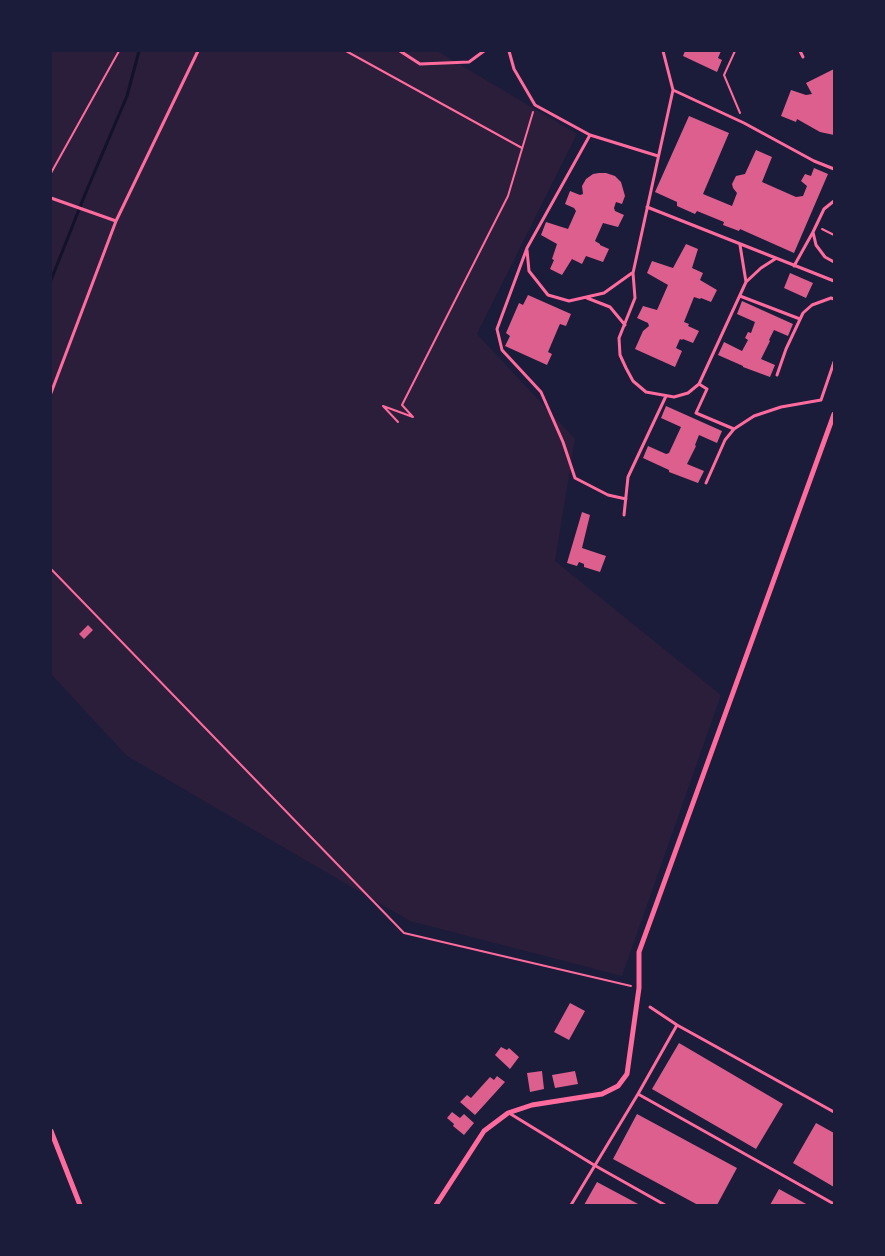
<!DOCTYPE html>
<html>
<head>
<meta charset="utf-8">
<style>
	body { margin:0 }
	#map { position:relative; width:885px; height:1256px; overflow:hidden; background:#1b1b3a; font-family:"Source Sans 3",sans-serif }
	canvas { display:block }
	.frame { position:absolute; inset:0; border:52px solid #1b1b3a; pointer-events:none }
</style>
</head>
<body>
<div id="map">
<canvas width="885" height="1256"></canvas>
<div class="frame"></div>
</div>
<script>
const c = document.querySelector('canvas').getContext('2d');
c.lineJoin = 'round';
function fillPath(path, color) { c.fillStyle = color; c.fill(path, 'evenodd'); }
const toPath = rows => new Path2D(rows.map(r => 'M' + r).join(''));
function stroke(path, color, width, dash) { c.strokeStyle = color; c.lineWidth = width; c.lineCap = dash ? 'butt' : 'round'; c.setLineDash(dash || []); c.stroke(path); }
fillPath(toPath([
	[51,51,437,51,577,134,477,334,575,439,555,561,721,695,622,976,410,921,127,756,51,674]
]), '#2a1e3b');
stroke(toPath([
	[51,280,86,192,127,96,139,51]
]), '#12122b', 3);
fillPath(toPath([
	[685,51,721,51,718,58,722,60,717,72,683,56],
	[834,69,834,135,820,132,797,119,796,122,781,116,791,90,806,95,812,94,806,83],
	[689,116,729,133,703,194,732,206,737,193,733,188,732,184,736,176,745,174,756,150,772,157,762,182,796,197,803,196,807,186,801,181,805,174,811,176,814,168,828,174,794,253,740,229,739,231,723,225,724,222,697,211,695,214,677,206,677,202,655,192],
	[599,173,606,173,615,176,621,182,625,196,622,204,616,202,614,208,615,211,624,215,618,227,603,223,595,241,600,244,600,245,609,249,603,262,586,256,582,264,572,259,562,275,550,269,554,260,552,259,557,244,541,235,546,222,568,229,576,211,574,208,565,204,570,191,580,195,583,194,582,186,586,179,593,174],
	[686,244,698,249,692,268,703,273,700,280,717,290,711,302,701,298,700,299,694,297,684,322,689,324,688,326,699,331,693,343,683,339,682,340,680,339,676,348,682,351,675,367,635,349,643,331,649,326,648,323,637,318,643,306,657,310,668,285,647,273,652,261,673,268],
	[790,273,813,283,806,298,784,288],
	[528,295,571,314,566,326,560,324,559,326,548,352,552,354,547,365,505,346,510,336,506,333,519,303,523,305],
	[742,301,793,324,788,336,774,330,769,340,770,341,761,359,775,365,770,377,743,367,743,366,718,355,724,342,742,351,748,340,745,338,748,332,751,333,755,322,737,314],
	[666,406,722,431,717,443,699,435,695,445,696,446,687,464,704,471,698,483,669,472,669,470,643,458,648,446,666,454,669,453,681,427,661,418],
	[582,512,590,515,582,548,606,556,600,572,584,567,584,564,579,562,577,566,567,563],
	[88,625,93,630,84,639,79,634],
	[570,1003,585,1011,569,1040,554,1032],
	[679,1043,783,1104,756,1149,652,1089],
	[501,1047,507,1050,509,1048,519,1057,510,1069,495,1055],
	[542,1071,544,1089,530,1092,527,1073],
	[575,1071,578,1084,555,1088,552,1075],
	[497,1076,505,1082,475,1115,460,1102,467,1095,471,1098,490,1077,494,1080],
	[452,1112,460,1118,464,1114,474,1123,464,1135,453,1126,454,1124,447,1118],
	[637,1114,737,1168,717,1205,698,1205,613,1159],
	[816,1123,834,1133,834,1187,793,1163],
	[597,1182,640,1205,584,1205],
	[779,1189,808,1205,770,1205]
]), '#dd5f8e');
stroke(toPath([
	[346,51,522,148],
	[735,51,724,75,740,113],
	[51,173,119,51],
	[822,229,834,235],
	[398,422,383,406,413,417,402,405,508,196,533,112],
	[51,569,404,933,631,986]
]), '#ff6b9d', 2);
stroke(toPath([
	[400,51,420,64,469,62,484,51],
	[509,51,514,69,535,105,590,135,658,156],
	[663,51,673,90,633,273,635,298,619,338,620,355,626,368,633,381,646,392,674,397,688,393,699,384,746,282,740,245],
	[800,51,803,57],
	[673,90,744,123,814,161,834,169],
	[590,135,527,248,497,329,502,350,541,392,563,442,575,478,608,495,626,499],
	[51,198,116,221],
	[834,201,824,209,813,232,816,245,825,257,834,262],
	[647,207,834,281],
	[527,250,529,271,548,295,569,301,604,293,632,273],
	[794,266,813,232],
	[746,282,761,268,775,259],
	[740,296,800,319],
	[587,298,610,307,625,325],
	[777,375,786,349,803,313,812,305,831,298,834,299],
	[699,384,707,389,696,413,734,429,754,416,781,407,821,400,834,362],
	[51,393,116,221,198,51],
	[706,483,725,440,734,429],
	[624,515,628,477,666,396],
	[650,1007,677,1025],
	[638,1094,677,1025,834,1112],
	[509,1113,594,1165,665,1205],
	[571,1205,638,1094,834,1204]
]), '#ff6b9d', 3);
stroke(toPath([
	[51,1131,80,1205],
	[436,1205,484,1131,508,1113,532,1105,602,1094,618,1086,627,1074,639,988,639,952,834,414]
]), '#ff6b9d', 5);
</script>
</body>
</html>
